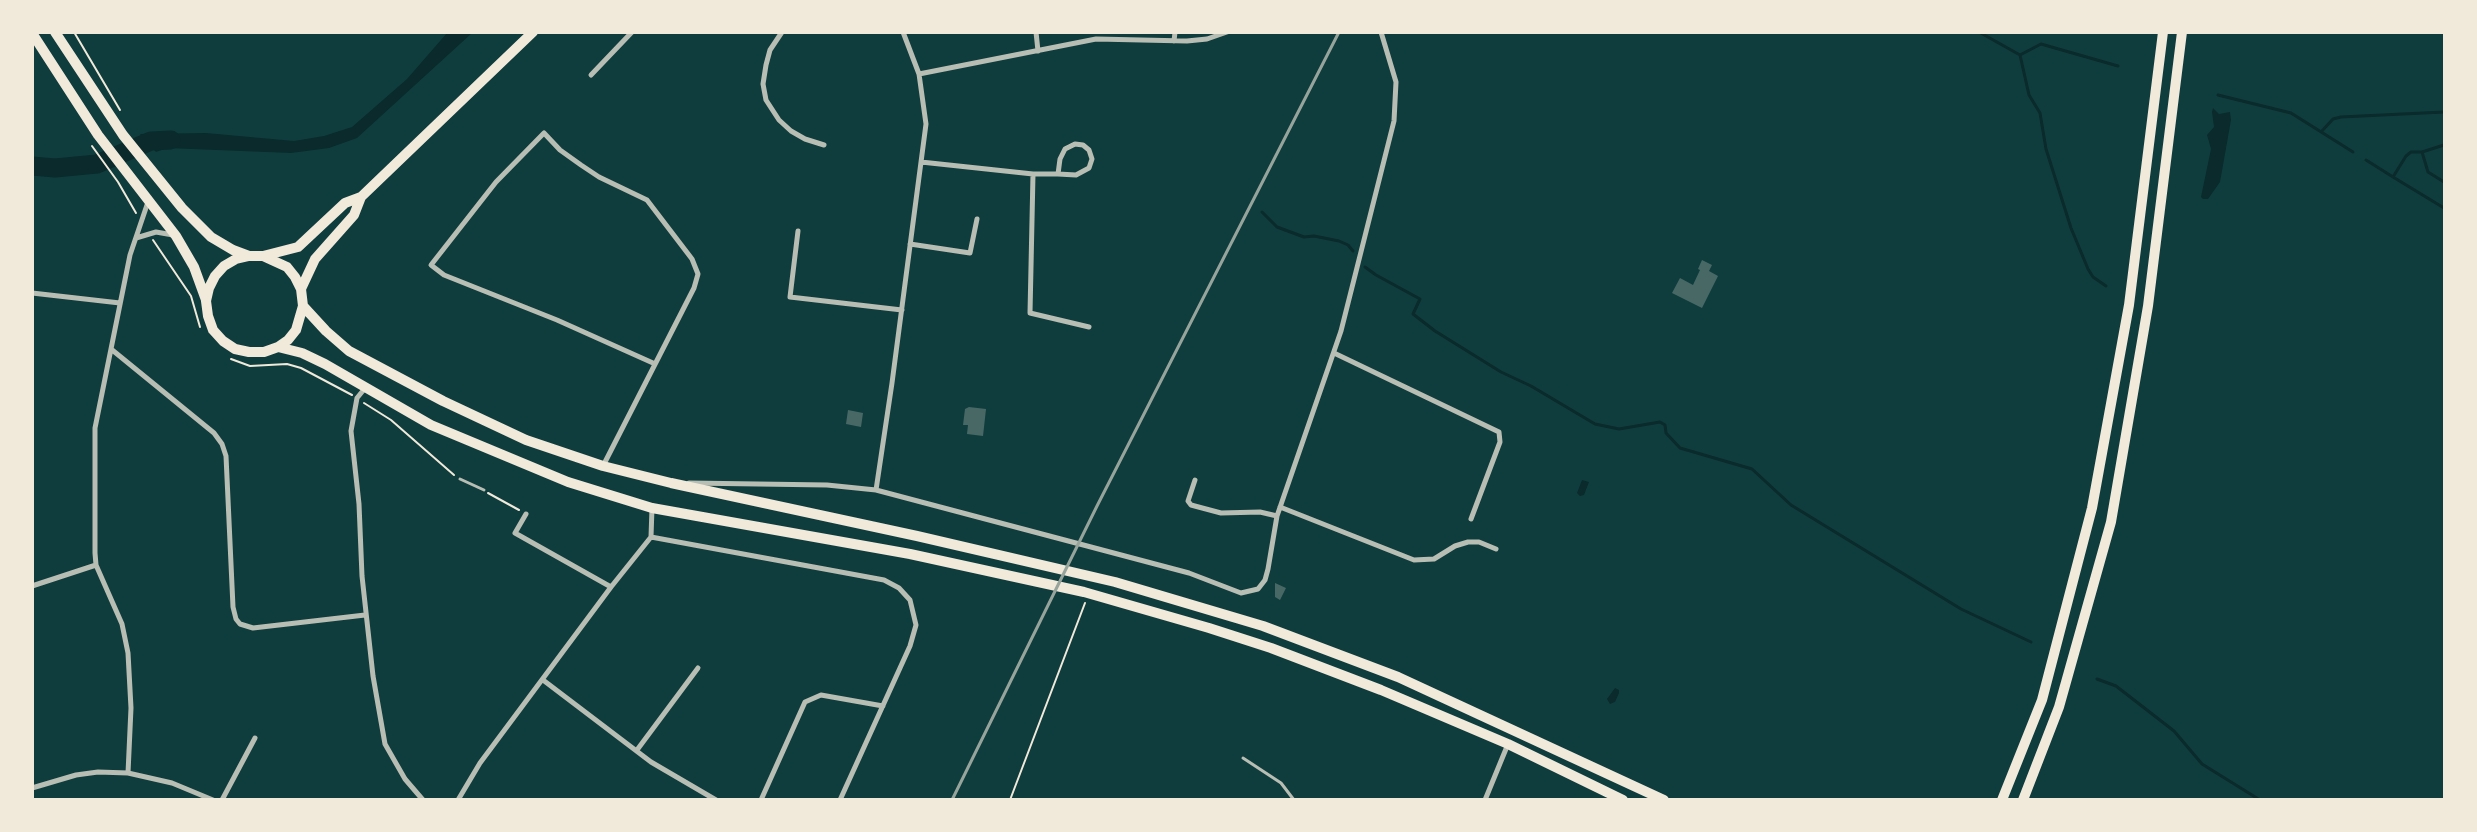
<!DOCTYPE html>
<html>
<head>
<meta charset="utf-8">
<style>
	body { margin:0 }
	#map { position:relative; width:2477px; height:832px; overflow:hidden; background:#0f3d3e; font-family:"DM Sans",sans-serif }
	canvas { display:block }
	.frame { position:absolute; inset:0; border:34px solid #f1e9da; pointer-events:none }
</style>
</head>
<body>
<div id="map">
<canvas width="2477" height="832"></canvas>
<div class="frame"></div>
</div>
<script>
const c = document.querySelector('canvas').getContext('2d');
c.lineJoin = 'round';
function fillPath(path, color) { c.fillStyle = color; c.fill(path, 'evenodd'); }
const toPath = rows => new Path2D(rows.map(r => 'M' + r).join(''));
function stroke(path, color, width, dash) { c.strokeStyle = color; c.lineWidth = width; c.lineCap = dash ? 'butt' : 'round'; c.setLineDash(dash || []); c.stroke(path); }
fillPath(toPath([
	[447,33,472,33,357,138,329,148,291,153,167,148,156,152,140,134,206,133,294,141,324,136,352,127,407,79],
	[2213,108,2219,114,2230,112,2231,120,2220,182,2208,199,2203,199,2201,197,2211,149,2207,135,2214,127,2212,112],
	[1582,480,1589,482,1584,495,1580,496,1577,493],
	[1615,688,1619,690,1619,693,1615,702,1610,704,1607,699]
]), '#0a2a2b');
stroke(toPath([
	[1979,32,2020,55,2029,95,2040,113,2046,149,2071,228,2088,269,2093,277,2106,286],
	[2020,55,2041,44,2118,66],
	[2218,95,2291,113,2353,152],
	[2321,132,2333,119,2341,117,2444,112],
	[2422,152,2428,172,2444,182],
	[2366,160,2393,177,2406,156,2411,152,2422,152,2444,145],
	[2393,177,2444,208],
	[1262,212,1277,227,1304,237,1314,236,1339,241,1348,245,1353,251],
	[1365,267,1376,275,1420,299,1413,314,1435,331,1501,372,1531,386,1595,424,1619,429,1660,422,1665,425,1666,433,1680,448,1752,469,1791,505,1961,609,2031,642],
	[2097,679,2116,686,2174,731,2202,764,2260,800]
]), '#0a2a2b', 3);
stroke(toPath([
	[32,166,55,168,97,164,151,141,171,140]
]), '#0a2a2b', 19);
fillPath(toPath([
	[1702,260,1712,265,1709,271,1718,276,1702,308,1672,293,1680,278,1693,285,1700,270,1698,269],
	[969,407,986,409,983,436,967,434,968,425,963,425,965,409],
	[848,410,863,413,861,427,846,424],
	[1275,583,1286,588,1280,600,1275,597]
]), '#486865');
stroke(toPath([
	[74,32,120,110],
	[92,146,118,182,136,213],
	[153,240,191,296,200,327],
	[231,359,250,366,287,364,301,368,352,395],
	[364,403,391,420,454,475],
	[488,493,519,510],
	[1010,800,1085,603]
]), '#f1e9da', 2);
stroke(toPath([
	[460,479,484,490],
	[1243,758,1281,783,1294,800]
]), '#b8beb3', 3);
stroke(toPath([
	[782,32,770,50,766,65,763,84,766,100,779,120,791,131,805,139,824,145],
	[1036,32,1038,51],
	[1174,41,1175,32],
	[919,74,1096,39,1187,41,1207,39,1227,32],
	[591,75,632,32],
	[921,162,1033,174,1058,174,1076,175,1089,168,1092,159,1089,150,1083,145,1075,144,1065,149,1060,159,1058,174],
	[1033,174,1030,313,1089,327],
	[798,231,790,297,902,310],
	[136,238,156,232,173,235],
	[910,244,970,253,977,219],
	[32,293,120,303],
	[111,349,214,433,222,444,226,456,233,607,236,619,240,624,253,628,365,615],
	[1334,353,1499,432,1500,442,1471,519],
	[366,387,357,398,351,431,359,504,362,576,373,676,385,744,405,779,423,800],
	[603,466,694,288,698,274,692,259,647,200,599,177,581,165,560,150,544,133,496,182,431,265,444,275,557,320,653,363],
	[1195,480,1188,501,1191,505,1221,513,1260,512,1277,516],
	[689,483,827,485,876,490,1189,573,1241,593,1258,589,1265,580,1268,569,1277,516,1341,331,1394,121,1396,82,1381,32],
	[876,490,892,383,926,124,919,74,903,32],
	[1280,507,1414,560,1434,559,1455,546,1468,542,1479,542,1496,549],
	[526,514,515,533,611,587],
	[651,537,884,580,899,588,910,600,916,625,910,646,840,800],
	[32,586,96,565],
	[543,680,651,762,716,800],
	[637,750,698,668],
	[128,773,131,708,128,653,122,624,96,565,95,553,95,428,130,255,148,202],
	[32,788,76,775,98,772,128,773,172,783,213,800],
	[222,800,255,738],
	[458,800,480,763,611,587,651,537,652,508],
	[761,800,805,702,821,695,883,706],
	[1485,800,1508,744]
]), '#b8beb3', 5);
stroke(toPath([
	[55,32,123,135,182,208,211,237,233,250,249,256],
	[32,33,98,135,176,236,194,267,206,300],
	[263,256,287,267,295,277,301,289,303,306,296,330,288,340,278,347,264,352,249,352,235,349,223,341,213,330,208,316,206,301,209,288,215,276,224,266,236,259,249,256,263,256,298,247,345,203,361,197,533,32],
	[301,289,315,259,354,215,361,197],
	[303,306,326,331,349,351,443,401,526,440,603,466,671,483,917,536,1115,582,1263,626,1398,677,1664,800],
	[278,347,302,353,325,364,431,425,568,482,652,508,910,554,1084,592,1209,628,1271,648,1381,690,1508,744,1623,800],
	[2002,800,2042,700,2092,508,2129,305,2163,32],
	[2023,800,2059,707,2111,522,2148,306,2182,32]
]), '#f1e9da', 10);
stroke(toPath([
	[952,800,1097,506,1339,32]
]), '#97a49c', 3);
</script>
</body>
</html>
